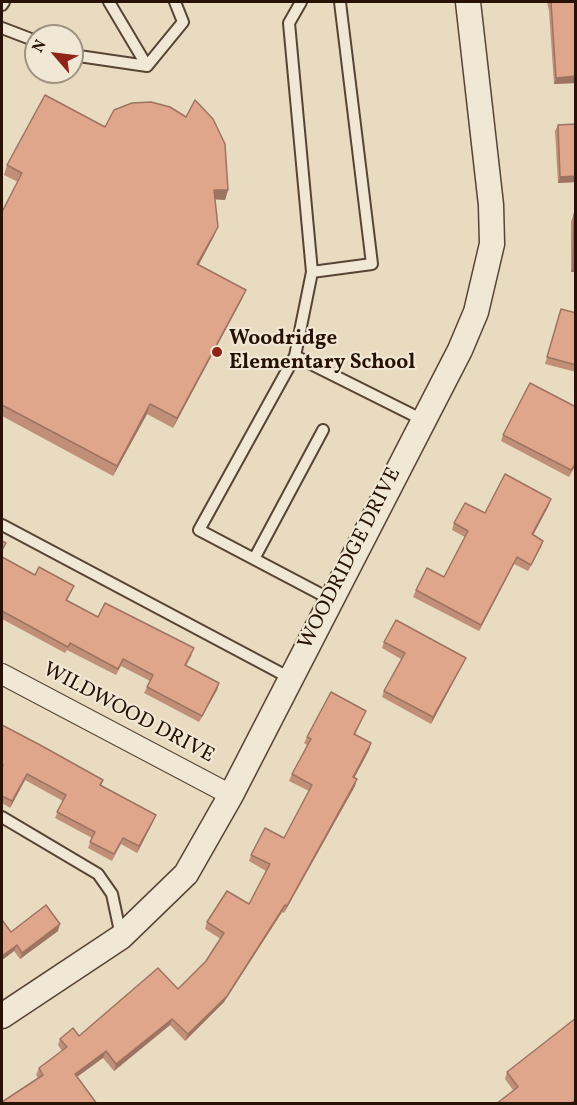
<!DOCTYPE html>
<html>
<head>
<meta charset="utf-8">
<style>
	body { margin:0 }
	#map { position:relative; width:577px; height:1105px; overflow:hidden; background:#e8dbbf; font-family:Vollkorn,serif }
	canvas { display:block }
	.frame { position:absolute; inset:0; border:3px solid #281206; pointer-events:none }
	.north { position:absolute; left:24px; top:24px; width:60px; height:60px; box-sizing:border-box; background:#f0e8d5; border:2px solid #a09282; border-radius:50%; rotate:298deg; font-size:16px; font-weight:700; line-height:24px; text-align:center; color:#281206 }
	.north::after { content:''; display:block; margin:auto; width:21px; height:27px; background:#8f2418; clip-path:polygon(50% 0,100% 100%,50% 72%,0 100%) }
</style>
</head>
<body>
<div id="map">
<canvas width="577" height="1105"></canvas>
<div class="frame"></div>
<div class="north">N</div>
</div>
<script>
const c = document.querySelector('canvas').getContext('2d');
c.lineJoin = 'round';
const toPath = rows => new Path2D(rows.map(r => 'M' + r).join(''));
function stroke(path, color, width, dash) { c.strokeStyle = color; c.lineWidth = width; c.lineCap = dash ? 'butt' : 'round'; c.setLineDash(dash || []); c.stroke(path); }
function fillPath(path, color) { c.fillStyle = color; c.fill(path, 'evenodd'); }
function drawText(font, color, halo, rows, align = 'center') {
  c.font = font + ' Vollkorn,serif'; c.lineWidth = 4.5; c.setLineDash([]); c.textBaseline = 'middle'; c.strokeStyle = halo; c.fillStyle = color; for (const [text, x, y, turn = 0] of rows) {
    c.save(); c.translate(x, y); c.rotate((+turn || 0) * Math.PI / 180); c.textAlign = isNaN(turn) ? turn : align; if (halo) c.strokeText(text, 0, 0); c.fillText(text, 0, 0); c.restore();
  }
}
const service = toPath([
	[109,2,147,66],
	[301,2,289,23,312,272,295,356,199,530,330,599],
	[2,5,4,2],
	[2,28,36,41],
	[72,55,147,66,183,22,175,2],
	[312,272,372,264,340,2],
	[295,356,423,420],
	[2,525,290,678],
	[254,559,323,430],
	[2,817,98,874,112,894,121,936]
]);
const minor = toPath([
	[2,674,231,795]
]);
const tertiary = toPath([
	[2,1016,121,937,186,874,231,795,460,350,476,312,492,244,491,205,468,2]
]);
stroke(service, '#584434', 14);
stroke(minor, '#584434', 22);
stroke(tertiary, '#584434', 27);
stroke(service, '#f0e8d5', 10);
stroke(minor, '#f0e8d5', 20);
stroke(tertiary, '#f0e8d5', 24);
fillPath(toPath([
	[547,2,576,2,576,83,554,84,549,11],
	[576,124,576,182,558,183,555,131,558,125],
	[105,127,228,190,225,200,215,199,214,236,198,265,242,299,173,428,147,414,113,476,2,416,2,212,18,182,4,175,7,165],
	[574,214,576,272,571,272,571,221],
	[561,309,576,313,576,372,545,364],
	[576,407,576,465,569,477,501,441,503,435],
	[549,505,533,535,543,541,541,547,528,571,514,564,479,631,413,597,416,590,444,577,465,537,452,530,454,523,485,513],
	[2,557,35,575,74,586,67,601,98,617,192,655,186,666,219,683,217,690,199,722,144,693,150,681,121,666,116,675,67,650,65,653,2,619],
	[384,642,463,664,431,724,382,697,384,691,401,659,382,648],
	[366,711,355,735,371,743,369,750,354,778,355,786,284,913,282,912,224,1002,185,1041,170,1025,114,1071,103,1058,2,1103,38,1078,36,1075,39,1068,62,1051,58,1045,60,1039,79,1036,178,989,206,961,221,939,205,929,207,922,249,904,266,871,249,861,251,855,284,838,309,791,289,781,292,774,307,745,304,743,307,737],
	[2,725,103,780,101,786,153,822,137,853,121,844,112,861,88,848,92,838,55,818,63,801,25,780,10,808,2,803],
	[2,920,11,932,58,931,20,959,14,951,2,960],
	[507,1072,576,1104,513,1090,505,1079]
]), '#c18f78');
fillPath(toPath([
	[576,76,576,83,554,84,556,78],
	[576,176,576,182,558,183,560,177],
	[214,190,228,190,225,200,211,199],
	[218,227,214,236,194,274,197,264],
	[573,265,576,265,576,272,571,272],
	[246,290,242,299,173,428,177,418],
	[150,404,147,414,113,476,117,466],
	[551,499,549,505,530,541,532,534],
	[543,541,541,547,528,571],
	[517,557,514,564,479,631,481,625],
	[466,658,463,664,431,724,433,717],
	[219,683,217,690,199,722,202,716],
	[371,743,369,750,351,784,353,777],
	[27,774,25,780,10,808,12,801],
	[357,779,355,786,284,913,287,906],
	[156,815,153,822,137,853,139,846],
	[285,905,282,912,224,1002,185,1041,188,1034],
	[60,924,58,931,20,959,22,953],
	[17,945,14,951,2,960,2,956],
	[172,1019,170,1025,114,1071,116,1064],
	[106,1051,103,1058,73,1080,75,1074]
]), '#9d7461');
const building = toPath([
	[551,2,576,2,576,76,556,78,551,2],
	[45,95,105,127,114,110,132,103,151,102,170,107,186,117,195,100,213,119,225,144,228,190,214,190,218,227,197,264,246,290,177,418,150,404,117,466,2,405,2,212,22,173,7,165,45,95],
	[576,124,576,176,560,177,558,125,576,124],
	[574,214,576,214,576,265,573,265,574,214],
	[561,309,576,313,576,365,547,357,561,309],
	[530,383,576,407,576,463,571,470,503,435,530,383],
	[505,474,551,499,532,534,543,541,531,565,517,557,481,625,416,590,427,568,444,577,468,531,454,523,465,503,485,513,505,474],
	[2,541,6,543,2,550,2,541],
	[2,557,35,575,39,567,74,586,66,600,98,617,105,603,194,648,185,665,219,683,202,716,147,687,153,675,123,659,118,669,70,643,68,647,2,611,2,557],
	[396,620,466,658,433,717,384,691,405,653,384,642,396,620],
	[331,692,366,711,354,734,371,743,353,777,357,779,287,906,285,905,227,996,188,1034,172,1019,116,1064,106,1051,75,1074,97,1104,2,1104,2,1102,43,1075,39,1068,67,1047,60,1039,73,1028,79,1036,158,968,178,989,206,961,224,933,207,922,227,891,249,904,270,864,251,855,265,828,284,838,312,785,292,774,311,739,307,737,331,692],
	[2,725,42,746,103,780,100,785,156,815,139,846,123,838,114,854,90,842,95,832,57,812,66,795,27,774,12,801,2,796,2,768,3,765,2,765,2,725],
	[46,905,60,924,22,953,17,945,2,956,2,920,11,932,46,905],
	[576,1018,576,1099,570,1104,496,1104,518,1087,507,1072,576,1018]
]);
fillPath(building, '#e0a68b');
stroke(building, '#9d7461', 1.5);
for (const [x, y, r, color] of [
	[217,352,6,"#8f2418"]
]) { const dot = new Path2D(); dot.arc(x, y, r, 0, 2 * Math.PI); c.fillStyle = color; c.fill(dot); stroke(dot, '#f0e8d5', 2); }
drawText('bold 21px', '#281206', '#f0e8d5', [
	["Woodridge",229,340],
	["Elementary School",229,364]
], 'left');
drawText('21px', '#281206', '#f0e8d5', [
	["WOODRIDGE DRIVE",351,559,-63],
	["WILDWOOD DRIVE",128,714,28]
]);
</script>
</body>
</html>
